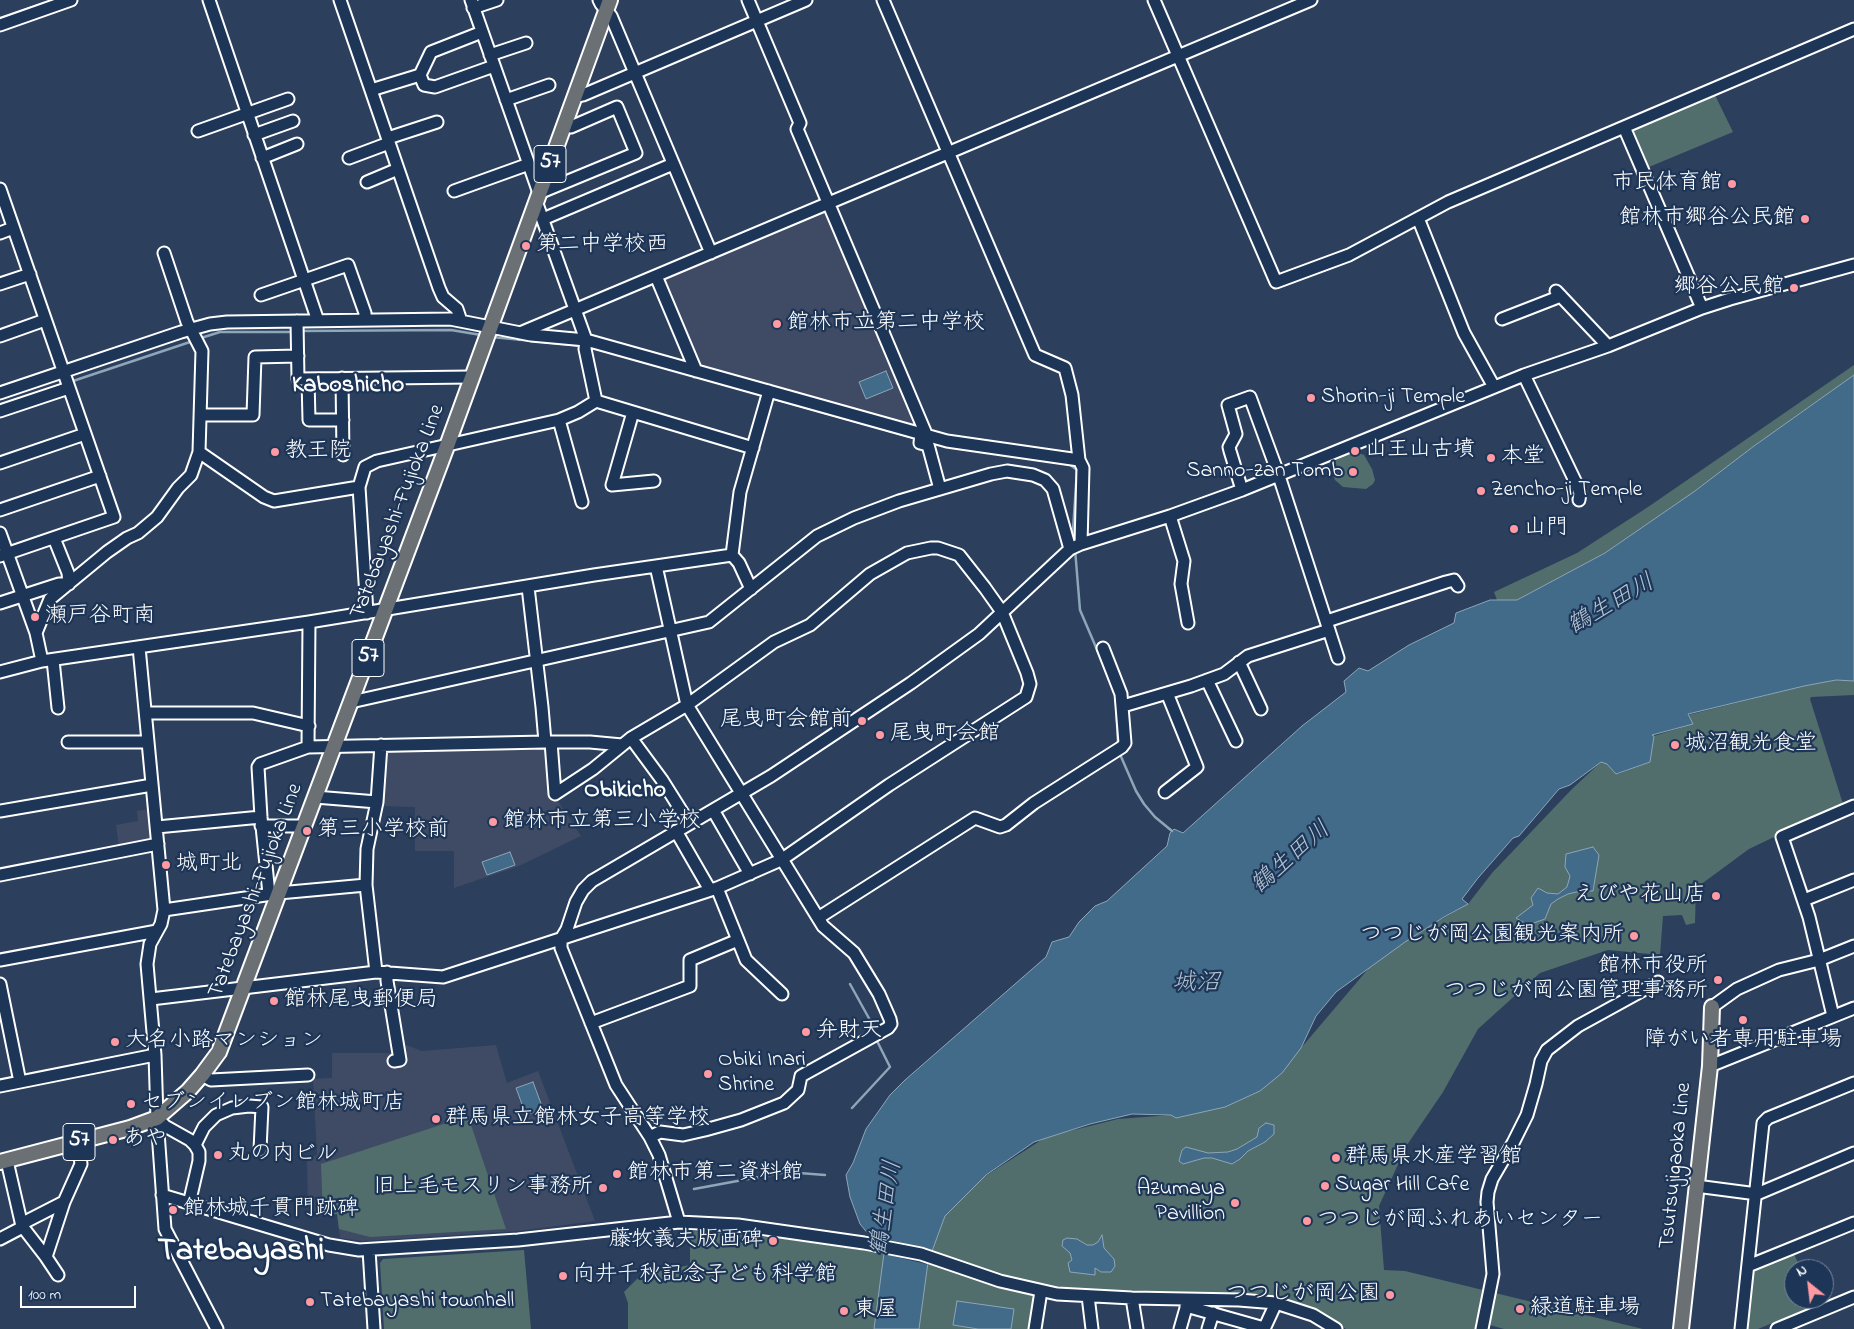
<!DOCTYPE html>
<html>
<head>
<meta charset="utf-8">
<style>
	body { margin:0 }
	#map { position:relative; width:1854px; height:1329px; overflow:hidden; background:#2c3f5d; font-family:"Indie Flower",sans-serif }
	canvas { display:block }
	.north { position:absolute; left:1784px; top:1259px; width:50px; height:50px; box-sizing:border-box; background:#1d3557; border:1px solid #77869a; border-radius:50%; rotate:331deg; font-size:14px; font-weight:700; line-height:20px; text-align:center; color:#fff }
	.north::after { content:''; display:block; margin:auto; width:18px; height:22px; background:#ff9aa2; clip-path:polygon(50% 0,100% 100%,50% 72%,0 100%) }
	.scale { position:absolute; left:20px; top:1286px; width:116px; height:22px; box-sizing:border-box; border:2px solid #fff; border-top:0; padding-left:6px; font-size:15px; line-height:18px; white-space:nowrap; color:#fff; -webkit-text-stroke:4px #1d3557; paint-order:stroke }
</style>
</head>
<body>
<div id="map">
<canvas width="1854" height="1329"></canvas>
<div class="north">N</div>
<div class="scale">100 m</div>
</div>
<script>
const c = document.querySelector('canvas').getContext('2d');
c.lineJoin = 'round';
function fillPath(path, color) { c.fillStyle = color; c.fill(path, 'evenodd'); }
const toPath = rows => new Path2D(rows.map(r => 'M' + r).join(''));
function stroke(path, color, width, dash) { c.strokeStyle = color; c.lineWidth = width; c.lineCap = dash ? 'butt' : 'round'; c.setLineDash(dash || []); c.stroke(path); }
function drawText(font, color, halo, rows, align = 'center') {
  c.font = font + ' "Indie Flower","Klee One",sans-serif'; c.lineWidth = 4.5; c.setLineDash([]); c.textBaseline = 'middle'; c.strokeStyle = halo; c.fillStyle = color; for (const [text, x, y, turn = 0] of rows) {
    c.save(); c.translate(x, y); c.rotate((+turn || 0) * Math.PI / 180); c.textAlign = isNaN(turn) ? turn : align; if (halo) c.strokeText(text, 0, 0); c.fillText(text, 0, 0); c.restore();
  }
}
fillPath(toPath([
	[824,209,917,429,700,368,662,280],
	[549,745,552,792,581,836,519,866,454,888,454,851,415,851,415,807,381,806,383,799,384,749],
	[149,809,153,841,119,848,116,825,138,821,137,811],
	[403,1044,422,1051,496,1045,507,1083,538,1071,595,1221,518,1231,363,1241,340,1238,337,1214,323,1216,308,1216,307,1159,317,1155,313,1079,332,1078,332,1053,394,1053]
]), '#3f4b64');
fillPath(toPath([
	[1714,93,1733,132,1649,167,1633,129,1708,98],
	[1854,365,1854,375,1754,446,1695,491,1605,553,1517,600,1497,600,1494,592,1577,553,1648,507],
	[1353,451,1364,455,1372,469,1375,480,1373,484,1366,489,1343,487,1335,480,1331,469,1335,461],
	[1836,680,1854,681,1854,695,1811,697,1810,699,1843,804,1749,849,1696,888,1695,923,1686,925,1682,915,1663,916,1660,955,1608,950,1540,973,1478,1029,1443,1092,1407,1145,1379,1206,1384,1270,1405,1271,1643,1329,1504,1329,1486,1324,1479,1329,1346,1329,1308,1306,1260,1294,1036,1288,1030,1329,628,1329,628,1303,624,1292,641,1275,690,1265,690,1233,693,1231,778,1238,895,1255,945,1216,984,1177,1046,1137,1118,1119,1171,1115,1250,1094,1301,1048,1380,955,1468,904,1492,873,1572,789,1601,762,1607,764,1616,774,1618,774,1650,762,1654,736,1693,724,1688,715,1804,686],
	[468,1116,506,1229,370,1237,339,1229,337,1214,323,1216,321,1164],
	[524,1250,531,1329,384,1329,380,1263,383,1259],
	[1793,1252,1801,1269,1794,1269,1794,1299,1813,1299,1816,1305,1758,1329,1745,1329,1751,1271,1754,1268]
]), '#516e6c');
const water = toPath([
	[886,371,893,388,866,399,859,382,886,371],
	[1854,375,1854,681,1836,680,1804,686,1688,714,1693,724,1652,735,1654,736,1650,762,1616,774,1607,764,1601,762,1570,785,1559,789,1519,836,1513,838,1478,878,1462,899,1468,904,1444,917,1405,942,1336,992,1316,1016,1301,1048,1282,1073,1260,1091,1225,1107,1176,1118,1171,1115,1132,1114,1090,1124,1034,1142,986,1175,945,1216,928,1262,919,1329,874,1329,884,1253,860,1224,850,1197,846,1175,853,1163,866,1129,890,1095,905,1080,1046,957,1052,942,1069,937,1079,922,1095,906,1107,901,1167,846,1170,833,1174,829,1183,833,1302,726,1346,692,1344,681,1359,668,1368,671,1409,645,1454,623,1456,613,1490,600,1517,600,1605,553,1695,491,1754,446,1854,375],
	[1593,847,1599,855,1593,891,1581,891,1568,894,1558,899,1551,904,1545,919,1528,925,1516,918,1533,905,1531,898,1538,888,1547,893,1558,894,1567,887,1570,876,1565,867,1566,854,1593,847],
	[510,852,515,865,487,875,482,862,510,852],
	[533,1082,543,1109,526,1115,516,1088,533,1082],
	[1266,1123,1274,1125,1274,1134,1265,1142,1248,1151,1240,1159,1232,1164,1212,1158,1204,1158,1183,1164,1179,1161,1182,1150,1186,1147,1208,1153,1228,1152,1237,1149,1257,1137,1259,1128,1266,1123],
	[1102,1235,1104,1248,1114,1259,1115,1266,1111,1272,1101,1272,1095,1268,1095,1275,1070,1272,1068,1263,1072,1260,1070,1253,1062,1246,1063,1240,1067,1238,1077,1239,1087,1245,1093,1245,1098,1242,1102,1235],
	[957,1301,1014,1309,1011,1329,978,1329,953,1325,957,1301]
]);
fillPath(water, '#416b89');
stroke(water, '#8da6b8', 1);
fillPath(toPath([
	[867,1236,890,1240,935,1252,930,1265,880,1253]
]), '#2c3f5d');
stroke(toPath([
	[0,18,53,0],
	[1,184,4,184,65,360],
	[300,331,451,330,481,335],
	[492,337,583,346],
	[201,338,220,332,294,332],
	[70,382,193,341],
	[752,392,764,396],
	[37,393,65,383],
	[771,398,918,439],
	[1069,464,1077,470,1073,530,1075,544],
	[1075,549,1080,610,1104,666],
	[1116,702,1118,744],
	[1119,752,1136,791,1144,804,1155,817,1172,831],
	[850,984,876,1031],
	[852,1108,890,1067,876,1039],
	[694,1189,786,1172,825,1175]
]), '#8da6b8', 2.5);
const minor = toPath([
	[209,0,318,321],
	[340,0,439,288,443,297,457,309,461,321],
	[471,0,539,193,636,153,617,107,571,127,564,125],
	[599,0,601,4,611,16,711,253],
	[748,0,800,123,797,129,926,434],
	[883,0,1035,355,1065,368,1072,395,1079,460],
	[1154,0,1276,282,1349,255,1448,202,1854,29],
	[473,8,497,0],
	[0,25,71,0],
	[490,55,526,43],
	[420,75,424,85,435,87,494,66],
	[371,90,420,75,431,52,482,32],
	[574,97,583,95,806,0],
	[506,100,549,85],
	[1624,127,1702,308],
	[198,131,288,99],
	[254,135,293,121],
	[388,138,437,122],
	[262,158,297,144],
	[349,158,389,143],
	[367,182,398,169],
	[0,189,114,517,0,556],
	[454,191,529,164],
	[1418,218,1464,333,1494,387],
	[543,219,673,164],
	[0,233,13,228],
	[656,276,696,371],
	[0,284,30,274],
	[1556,291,1608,346],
	[261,295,348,265,365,313,365,320],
	[1502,319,1561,296],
	[297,321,298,379,472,377],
	[520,333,1311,0],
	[0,336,45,320],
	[1524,375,1577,485,1580,493,1579,500],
	[342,378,343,455],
	[308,379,309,420,343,420],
	[0,393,181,332,210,324,227,322,450,319,531,335,586,340,947,441,1079,460,1083,468,1081,544],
	[596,401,753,448],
	[0,411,69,388],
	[633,412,612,485,654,481],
	[201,415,253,415,255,357,298,356],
	[559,420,582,502],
	[921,433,920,443,928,445,940,489],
	[199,452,264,497,274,501,359,487],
	[0,463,85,434],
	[1242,490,1230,451,1229,447,1236,434,1228,405,1250,397,1279,476,1338,658],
	[0,510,100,476],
	[1170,516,1184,561,1181,584,1188,623],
	[0,533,36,633,42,661],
	[528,587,542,707,545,742,590,742,622,745],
	[751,589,739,563,732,555,740,492,769,391],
	[0,603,59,584,69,584,68,573,54,538],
	[367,613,359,487,365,467,377,461,559,420,578,412,596,401,585,349,586,340,536,201],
	[1327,621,1446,582,1454,580,1458,586],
	[36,633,50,599,107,552,127,538,138,533,157,517,178,488,191,475,199,452,202,351,187,322,164,253],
	[139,647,164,910,161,924,150,944,147,964,155,1055,157,1118,165,1229,217,1329],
	[53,660,58,708],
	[1239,662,1261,709],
	[0,672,42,661,309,622,594,575,732,555],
	[1207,680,1236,741],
	[351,702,709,622,817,536,854,518,899,501,991,474,1007,471,1033,475,1045,480,1053,489,1070,549],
	[1123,706,1191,686,1224,674,1248,656,1329,630],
	[146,713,253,713,309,726],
	[631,738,662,780,689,823],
	[68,742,148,742],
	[308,747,309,622],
	[1165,792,1197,767,1167,693],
	[315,797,377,802,381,745],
	[713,810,750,874],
	[0,811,152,785],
	[261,826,304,826],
	[157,827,261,817],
	[676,831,710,890],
	[0,875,158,844],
	[717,888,746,960,782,994],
	[269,894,261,817,258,767,260,764,308,747,545,742],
	[1804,900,1854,880],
	[164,910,279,893,366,885],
	[818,918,975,818,1000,827,1006,825,1034,803,1122,747,1125,743,1121,694,1103,648],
	[0,960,157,931],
	[376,972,366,885,367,849,377,802],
	[387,972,387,981,400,1060,394,1061],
	[0,984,20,1082],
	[151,999,376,972,443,977,717,888,781,860,889,785,1026,697,1030,684,1027,673,1002,612,985,588,959,555,938,548,931,548,907,553,870,574,810,625,774,642,687,705,631,738,593,769,555,794,551,742],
	[1712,1007,1737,989,1779,970,1819,960,1854,946],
	[1833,1016,1809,917,1782,837,1854,806],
	[591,1023,690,986,690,960,738,940],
	[1710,1066,1854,1008],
	[202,1075,211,1080,308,1075],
	[0,1086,155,1055],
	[157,1118,165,1126,190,1140,195,1145,199,1152,199,1161,189,1204],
	[650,1137,660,1132,683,1135,705,1130,741,1120,784,1103,798,1090,801,1076,888,1028,891,1024,890,1019,879,994,854,953,823,926,687,705,656,566],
	[195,1145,204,1127,216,1115,232,1108,249,1106,262,1107,260,1150],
	[7,1161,22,1226,46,1257,64,1202,81,1164,78,1142],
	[1696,1186,1757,1194,1854,1153],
	[162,1195,329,1245,359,1250,518,1240,679,1222,738,1225,864,1243,921,1254,1000,1281,1057,1294,1132,1298,1239,1300,1276,1303,1313,1315,1336,1329],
	[679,1222,659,1155,650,1137,616,1085,561,948,561,939,567,929,576,902,583,890,592,881,771,776,911,683,979,634,1070,549,1081,544,1170,516,1242,490,1524,375,1608,346,1702,308,1730,299,1854,265],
	[0,1239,19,1229,25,1222,64,1202],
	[369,1250,374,1329],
	[46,1257,58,1275],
	[1748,1266,1854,1223],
	[1088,1296,1092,1329],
	[1132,1298,1137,1329],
	[1186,1306,1264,1328],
	[1035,1329,1041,1291],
	[1180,1329,1188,1301],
	[1208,1329,1213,1313],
	[1264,1329,1276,1303],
	[1482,1329,1493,1274,1487,1202,1488,1192,1492,1179,1513,1143,1527,1115,1536,1084,1541,1061,1547,1050,1578,1026,1658,982],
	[1741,1329,1763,1123,1768,1118,1854,1083],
	[1777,1329,1854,1297]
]);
const major = toPath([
	[0,1162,130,1128,157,1118,188,1091,202,1075,219,1052,447,446,610,0],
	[1681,1329,1710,1066,1712,1007]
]);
stroke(minor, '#fff', 15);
stroke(major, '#fff', 18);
stroke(minor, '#1d3557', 11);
stroke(major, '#6a7074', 14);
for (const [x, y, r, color] of [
	[1732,184,5,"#ff9aa2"],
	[1805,219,5,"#ff9aa2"],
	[526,246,5,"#ff9aa2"],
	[1794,288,5,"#ff9aa2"],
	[777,324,5,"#ff9aa2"],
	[1311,398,5,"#ff9aa2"],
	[1355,451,5,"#ff9aa2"],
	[275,452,5,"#ff9aa2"],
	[1491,458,5,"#ff9aa2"],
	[1353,472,5,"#ff9aa2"],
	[1481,491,5,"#ff9aa2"],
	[1514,529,5,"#ff9aa2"],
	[35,617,5,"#ff9aa2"],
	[862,721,5,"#ff9aa2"],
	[880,735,5,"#ff9aa2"],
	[1675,745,5,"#ff9aa2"],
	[493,822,5,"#ff9aa2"],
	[307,831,5,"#ff9aa2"],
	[166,865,5,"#ff9aa2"],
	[1716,896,5,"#ff9aa2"],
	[1634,936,5,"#ff9aa2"],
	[1718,980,5,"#ff9aa2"],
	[274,1001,5,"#ff9aa2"],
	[1743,1020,5,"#ff9aa2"],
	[806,1032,5,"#ff9aa2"],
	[115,1042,5,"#ff9aa2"],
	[708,1074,5,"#ff9aa2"],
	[131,1104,5,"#ff9aa2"],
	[436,1119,5,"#ff9aa2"],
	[113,1140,5,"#ff9aa2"],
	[218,1155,5,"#ff9aa2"],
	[1336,1158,5,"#ff9aa2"],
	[617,1174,5,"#ff9aa2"],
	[1325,1186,5,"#ff9aa2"],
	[603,1188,5,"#ff9aa2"],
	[1235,1203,5,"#ff9aa2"],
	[173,1210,5,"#ff9aa2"],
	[1307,1221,5,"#ff9aa2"],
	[773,1241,5,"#ff9aa2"],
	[563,1276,5,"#ff9aa2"],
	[1390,1295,5,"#ff9aa2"],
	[310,1302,5,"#ff9aa2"],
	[1520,1309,5,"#ff9aa2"],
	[844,1311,5,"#ff9aa2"]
]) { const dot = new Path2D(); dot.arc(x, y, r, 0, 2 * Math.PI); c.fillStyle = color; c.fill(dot); stroke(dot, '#1d3557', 2); }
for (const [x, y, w] of [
	[550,164,32],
	[368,658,32],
	[79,1142,32]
]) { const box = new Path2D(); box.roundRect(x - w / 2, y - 18.5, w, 37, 4); c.fillStyle = '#1d3557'; c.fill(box); stroke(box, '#fff', 1); }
drawText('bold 21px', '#fff', null, [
	["57",550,164],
	["57",368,658],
	["57",79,1142]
]);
drawText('22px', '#fff', '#1d3557', [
	["市民体育館",1722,184,"right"],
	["館林市郷谷公民館",1795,219,"right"],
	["第二中学校西",536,246],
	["郷谷公民館",1784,288,"right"],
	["館林市立第二中学校",787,324],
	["Shorin-ji Temple",1321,398],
	["山王山古墳",1365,451],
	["教王院",285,452],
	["本堂",1501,458],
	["Sanno-zan Tomb",1343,472,"right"],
	["Zencho-ji Temple",1491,491],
	["山門",1524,529],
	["瀬戸谷町南",45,617],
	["尾曳町会館前",852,721,"right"],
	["尾曳町会館",890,735],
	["城沼観光食堂",1685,745],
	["館林市立第三小学校",503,822],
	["第三小学校前",317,831],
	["城町北",176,865],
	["えびや花山店",1706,896,"right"],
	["つつじが岡公園観光案内所",1624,936,"right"],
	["館林市役所",1708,967,"right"],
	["つつじが岡公園管理事務所",1708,992,"right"],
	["館林尾曳郵便局",284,1001],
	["弁財天",816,1032],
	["障がい者専用駐車場",1743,1041,"center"],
	["大名小路マンション",125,1042],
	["Obiki Inari",718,1061],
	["Shrine",718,1086],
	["セブンイレブン館林城町店",141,1104],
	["群馬県立館林女子高等学校",446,1119],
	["あや",123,1140],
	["丸の内ビル",228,1155],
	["群馬県水産学習館",1346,1158],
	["館林市第二資料館",627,1174],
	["Sugar Hill Cafe",1335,1186],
	["旧上毛モスリン事務所",593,1188,"right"],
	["Azumaya",1225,1190,"right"],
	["Pavillion",1225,1215,"right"],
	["館林城千貫門跡碑",183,1210],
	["つつじが岡ふれあいセンター",1317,1221],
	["藤牧義夫版画碑",763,1241,"right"],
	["向井千秋記念子ども科学館",573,1276],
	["つつじが岡公園",1380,1295,"right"],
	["Tatebayashi townhall",320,1302],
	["緑道駐車場",1530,1309],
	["東屋",854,1311]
], 'left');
drawText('22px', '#fff', '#1d3557', [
	["Tatebayashi-Fujioka Line",399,512,-69],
	["Tatebayashi-Fujioka Line",257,891,-69],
	["Tsutsujigaoka Line",1677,1166,-84]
]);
drawText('bold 24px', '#fff', '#1d3557', [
	["Kaboshicho",348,387],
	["Obikicho",625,792]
]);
drawText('italic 24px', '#b3c4d0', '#1d3557', [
	["鶴生田川",1612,606,-30],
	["鶴生田川",1292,859,-41],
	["城沼",1196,985],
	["鶴生田川",888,1208,-81]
]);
drawText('bold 32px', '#fff', '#1d3557', [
	["Tatebayashi",241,1254]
]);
</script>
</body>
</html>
